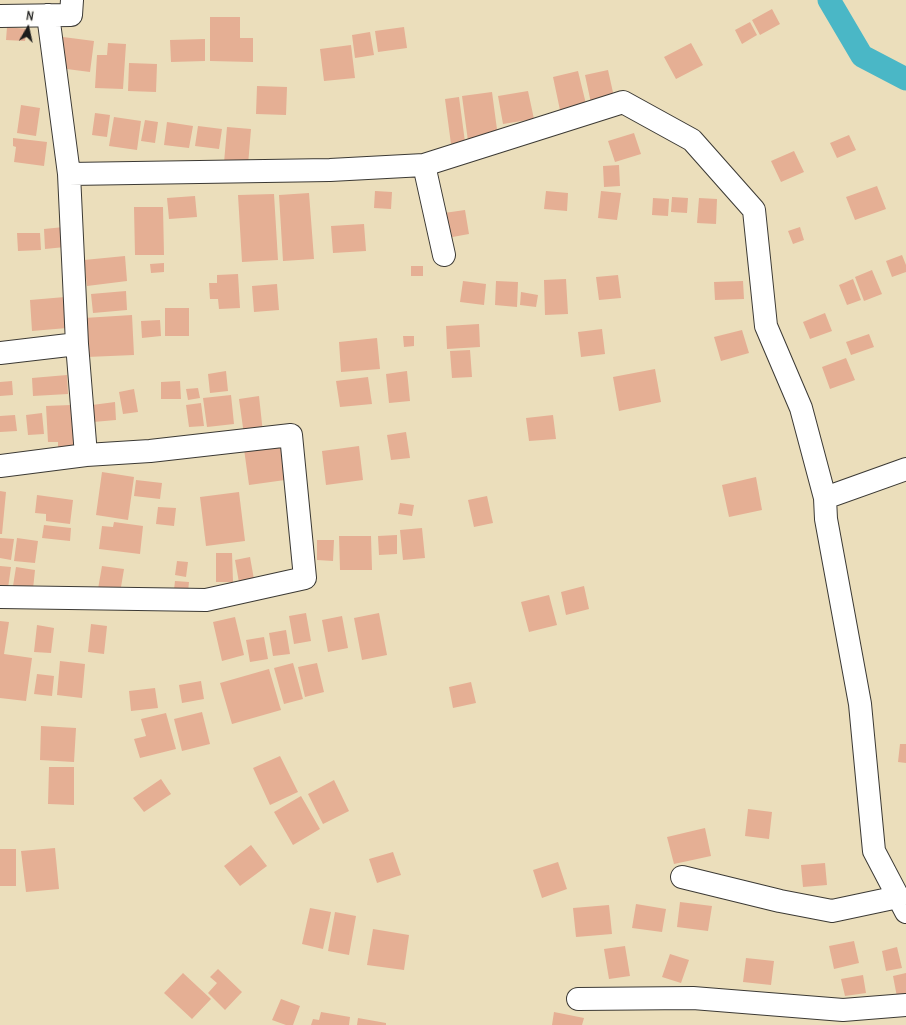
<!DOCTYPE html>
<html>
<head>
<meta charset="utf-8">
<style>
	body { margin:0 }
	#map { position:relative; width:906px; height:1025px; overflow:hidden; background:#ebdebb; font-family:Delius,sans-serif }
	canvas { display:block }
	.north { position:absolute; left:8px; top:8px; width:40px; height:40px; -webkit-text-stroke:3px #fdfcf7; paint-order:stroke; rotate:9deg; font-size:11px; font-weight:700; line-height:16px; text-align:center; color:#1c1c1c }
	.north::after { content:''; display:block; margin:auto; width:14px; height:18px; background:#1c1c1c; clip-path:polygon(50% 0,100% 100%,50% 72%,0 100%) }
</style>
</head>
<body>
<div id="map">
<canvas width="906" height="1025"></canvas>
<div class="north">N</div>
</div>
<script>
const c = document.querySelector('canvas').getContext('2d');
c.lineJoin = 'round';
const toPath = rows => new Path2D(rows.map(r => 'M' + r).join(''));
function stroke(path, color, width, dash) { c.strokeStyle = color; c.lineWidth = width; c.lineCap = dash ? 'butt' : 'round'; c.setLineDash(dash || []); c.stroke(path); }
function fillPath(path, color) { c.fillStyle = color; c.fill(path, 'evenodd'); }
stroke(toPath([
	[829,0,862,56,906,79]
]), '#4ab7c6', 23);
fillPath(toPath([
	[772,9,780,24,760,35,752,20],
	[210,17,240,17,240,38,253,38,253,62,210,61],
	[750,22,757,35,742,44,735,30],
	[7,27,27,29,25,41,6,40],
	[404,27,407,48,378,52,375,31],
	[370,32,374,55,355,58,352,35],
	[63,37,94,41,90,72,59,68],
	[205,39,205,61,171,62,170,40],
	[108,43,126,44,123,89,95,88,97,55,107,55],
	[691,43,703,65,676,79,664,57],
	[351,45,355,78,324,81,320,49],
	[129,63,157,64,156,92,128,91],
	[608,70,614,97,591,103,585,75],
	[578,71,586,104,560,110,553,77],
	[257,86,287,87,286,115,256,114],
	[528,91,534,119,503,124,498,96],
	[492,92,498,137,468,141,462,96],
	[459,97,465,142,451,144,445,99],
	[21,105,40,108,36,136,17,133],
	[95,113,110,115,107,137,92,135],
	[114,117,141,121,137,150,109,146],
	[145,120,158,122,155,143,141,141],
	[167,122,193,126,189,148,164,145],
	[198,126,222,129,219,149,195,146],
	[227,127,251,129,248,165,224,163],
	[634,133,641,154,615,162,608,141],
	[849,135,856,150,837,158,830,143],
	[13,138,47,142,44,166,14,162,16,147,13,146],
	[794,151,804,172,781,182,771,161],
	[619,165,620,186,604,187,603,166],
	[877,186,886,209,855,220,846,197],
	[375,191,392,192,391,209,374,208],
	[546,191,568,193,567,211,544,209],
	[601,191,621,193,617,220,598,218],
	[309,193,314,259,283,261,279,195],
	[274,194,278,260,242,262,238,195],
	[195,196,197,217,169,219,167,198],
	[672,197,688,198,687,213,671,212],
	[653,198,669,199,668,216,652,215],
	[699,198,717,199,716,224,697,223],
	[134,207,163,207,164,255,135,255],
	[465,210,469,234,447,238,444,213],
	[364,224,366,251,333,253,331,226],
	[64,227,65,247,45,249,44,229],
	[800,227,804,240,793,244,788,231],
	[17,233,40,233,41,250,18,251],
	[902,255,906,265,906,272,892,277,886,261],
	[125,256,127,281,87,286,84,260],
	[164,263,164,272,151,273,150,264],
	[411,266,423,266,423,276,411,276],
	[872,270,882,294,864,301,855,277],
	[238,274,240,308,219,309,218,299,210,299,209,283,217,283,217,275],
	[618,275,621,298,599,300,596,277],
	[566,279,568,314,545,315,544,280],
	[853,279,861,300,847,305,839,285],
	[463,281,486,284,484,305,460,302],
	[496,281,518,282,517,307,495,305],
	[743,281,744,299,715,300,714,282],
	[277,284,279,310,254,312,252,286],
	[126,291,127,310,93,313,91,294],
	[521,292,538,295,536,307,520,305],
	[65,297,67,328,32,331,30,300],
	[165,308,189,308,189,336,165,336],
	[825,313,832,331,810,339,803,322],
	[132,315,134,355,87,357,84,318],
	[160,320,161,336,142,338,141,321],
	[479,324,480,347,447,349,446,326],
	[602,329,605,354,581,357,578,332],
	[742,330,749,353,721,361,714,337],
	[869,334,874,347,851,355,846,342],
	[403,336,414,336,414,346,404,347],
	[377,338,380,369,341,372,339,342],
	[470,350,472,377,452,378,450,351],
	[846,358,855,380,830,389,822,367],
	[655,369,661,402,619,411,613,377],
	[226,371,228,391,210,393,208,374],
	[407,371,410,401,389,403,386,374],
	[67,375,68,394,33,396,32,378],
	[368,377,372,404,340,407,336,381],
	[12,381,13,395,0,396,0,382],
	[180,381,181,399,161,399,161,382],
	[198,388,200,398,188,400,186,389],
	[134,389,138,412,123,414,119,392],
	[231,395,234,424,207,427,203,398],
	[259,396,263,433,244,435,239,399],
	[115,402,116,420,93,422,92,405],
	[201,403,204,426,189,427,186,405],
	[71,405,74,448,58,449,58,442,48,442,46,406],
	[42,413,44,434,28,435,26,415],
	[15,415,17,431,0,432,0,416],
	[553,415,556,439,529,441,526,418],
	[406,432,410,458,391,460,387,435],
	[280,444,285,480,249,485,244,449],
	[359,446,363,480,326,485,322,451],
	[102,472,134,477,128,520,96,515],
	[756,477,762,510,729,517,722,485],
	[136,480,162,483,160,499,134,496],
	[0,491,6,492,2,534,0,534],
	[239,492,245,541,206,546,200,497],
	[37,495,73,500,70,524,46,521,46,514,35,513],
	[487,496,493,523,474,527,468,500],
	[400,503,414,505,412,516,398,514],
	[158,507,176,508,174,526,156,524],
	[114,522,143,526,140,554,99,549,102,526,113,527],
	[44,525,71,528,70,541,42,538],
	[422,528,425,558,403,560,400,530],
	[397,535,397,554,379,555,378,536],
	[339,536,371,536,372,570,340,570],
	[0,538,14,539,11,560,0,558],
	[17,538,38,541,35,563,14,561],
	[317,540,334,540,333,561,317,560],
	[216,553,232,553,233,582,216,582],
	[250,557,255,585,240,588,235,560],
	[177,561,188,562,186,577,175,575],
	[0,566,11,567,8,588,0,587],
	[102,566,124,569,120,593,98,589],
	[16,567,35,570,33,589,13,586],
	[175,581,189,582,188,592,174,590],
	[584,586,589,609,566,615,561,592],
	[549,595,557,625,529,632,521,602],
	[306,613,311,641,294,644,289,616],
	[379,613,387,655,362,660,354,618],
	[342,616,348,648,328,652,322,620],
	[235,617,244,655,222,661,213,622],
	[0,621,9,622,4,654,32,658,26,701,0,698],
	[91,624,107,626,104,654,88,652],
	[37,625,54,628,51,653,34,652],
	[286,630,290,654,273,656,269,633],
	[264,637,268,659,250,662,246,640],
	[60,661,85,664,82,698,57,695],
	[293,663,303,699,284,704,274,668],
	[317,663,324,692,305,697,298,667],
	[269,669,281,710,232,724,220,683],
	[37,674,54,676,52,696,34,694],
	[201,681,204,699,182,703,179,685],
	[471,682,476,703,453,708,449,687],
	[155,688,158,708,131,711,129,691],
	[202,712,210,744,182,751,174,719],
	[166,713,176,749,140,758,134,739,146,736,141,719],
	[41,726,76,728,74,762,40,760],
	[900,744,906,744,906,763,898,762],
	[280,756,298,792,270,805,253,768],
	[49,767,74,767,74,805,48,804],
	[161,779,171,794,144,812,133,798],
	[334,780,349,811,323,824,308,794],
	[301,796,320,829,293,845,274,812],
	[748,809,772,812,769,839,745,836],
	[705,828,711,856,674,864,667,837],
	[251,845,267,866,240,886,224,866],
	[55,848,59,889,26,892,21,851],
	[0,849,16,849,16,886,0,886],
	[393,852,401,875,377,883,369,859],
	[558,862,567,889,542,898,533,870],
	[825,863,827,885,803,887,801,865],
	[680,902,712,906,708,931,677,927],
	[636,904,666,909,662,932,632,928],
	[609,905,612,934,576,937,573,908],
	[310,908,331,912,323,949,302,944],
	[335,912,356,916,349,955,328,951],
	[373,929,409,935,404,970,367,965],
	[854,941,859,963,834,969,829,946],
	[625,946,630,976,609,979,604,949],
	[897,947,902,968,886,971,882,951],
	[670,954,689,960,681,983,662,977],
	[746,958,774,961,771,985,743,982],
	[218,969,242,992,225,1010,208,993,217,983,210,977],
	[183,973,211,999,192,1019,164,993],
	[906,973,906,995,897,997,893,976],
	[863,975,866,993,845,996,841,979],
	[281,999,300,1006,293,1025,286,1025,272,1020],
	[321,1012,350,1017,349,1025,311,1025,313,1019,319,1020],
	[554,1012,584,1018,582,1025,552,1025],
	[358,1018,386,1023,386,1025,357,1025]
]), '#e5af94');
const minor = toPath([
	[48,15,69,174,77,344,86,455],
	[0,16,71,15,72,0],
	[424,165,444,255],
	[69,174,330,170,424,165,623,102,692,140,754,210,766,326,801,408,825,498,826,519,860,704,874,851,906,912],
	[0,353,77,344],
	[0,466,86,455,150,451,291,435,305,578,206,600,0,597],
	[825,498,906,469],
	[682,877,780,901,832,911,898,897],
	[578,999,693,998,843,1010,906,1005]
]);
stroke(minor, '#3b3934', 24);
stroke(minor, '#fff', 22);
</script>
</body>
</html>
